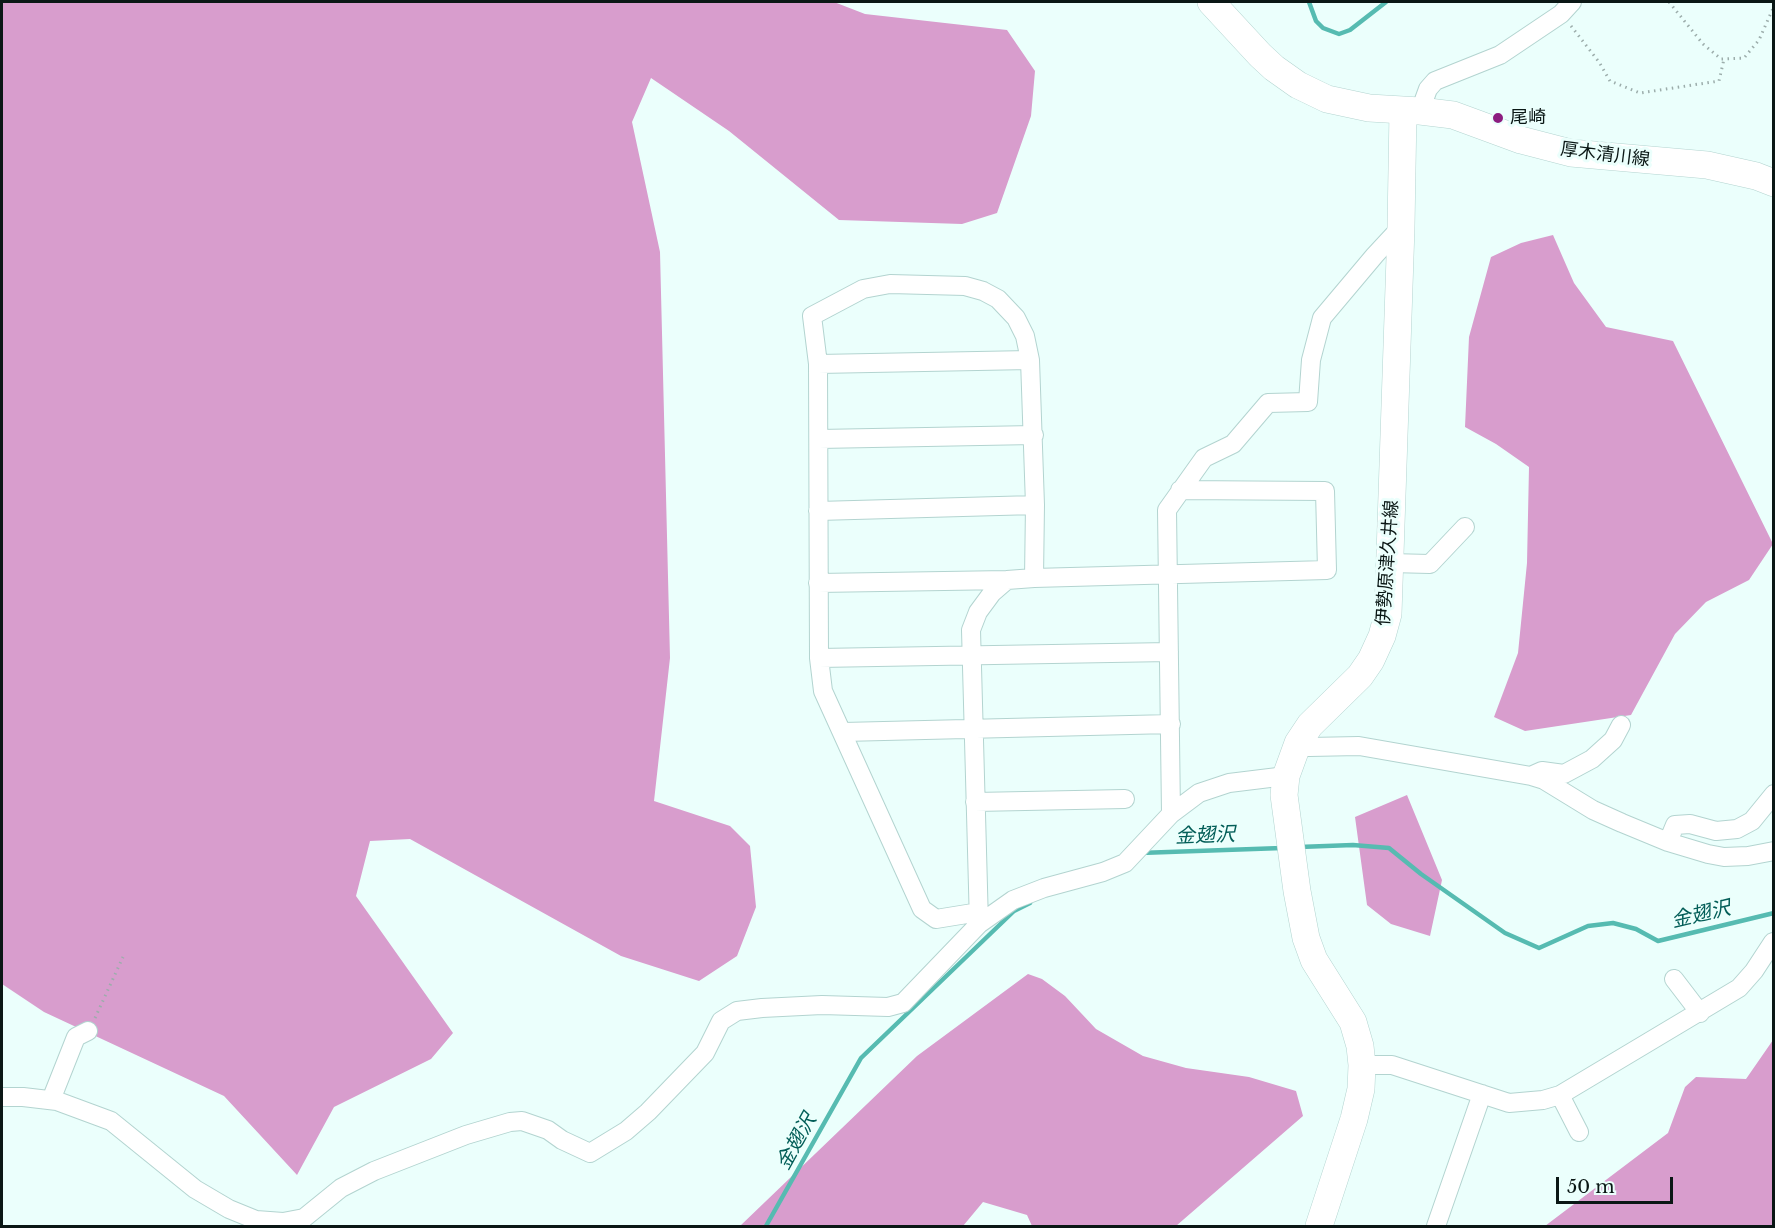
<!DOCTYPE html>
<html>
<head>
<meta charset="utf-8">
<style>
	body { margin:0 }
	#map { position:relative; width:1775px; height:1228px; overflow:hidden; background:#ebfffc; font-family:"Libre Baskerville",serif }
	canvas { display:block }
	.frame { position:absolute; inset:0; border:3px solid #0a1715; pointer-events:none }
	.scale { position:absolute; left:1556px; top:1177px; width:117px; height:27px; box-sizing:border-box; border:3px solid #0a1715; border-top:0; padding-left:8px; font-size:18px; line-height:21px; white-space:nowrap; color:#0a1715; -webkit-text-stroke:4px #ebfffc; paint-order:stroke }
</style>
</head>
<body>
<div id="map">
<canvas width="1775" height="1228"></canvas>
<div class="frame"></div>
<div class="scale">50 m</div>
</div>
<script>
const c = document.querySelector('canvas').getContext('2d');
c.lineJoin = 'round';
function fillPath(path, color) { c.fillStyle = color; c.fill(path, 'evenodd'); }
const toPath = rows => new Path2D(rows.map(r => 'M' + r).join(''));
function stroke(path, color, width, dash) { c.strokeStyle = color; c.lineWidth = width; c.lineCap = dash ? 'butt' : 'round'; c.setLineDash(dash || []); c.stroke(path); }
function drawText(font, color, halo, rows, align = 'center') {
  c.font = font + ' "Libre Baskerville","Noto Sans JP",serif'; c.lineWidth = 6; c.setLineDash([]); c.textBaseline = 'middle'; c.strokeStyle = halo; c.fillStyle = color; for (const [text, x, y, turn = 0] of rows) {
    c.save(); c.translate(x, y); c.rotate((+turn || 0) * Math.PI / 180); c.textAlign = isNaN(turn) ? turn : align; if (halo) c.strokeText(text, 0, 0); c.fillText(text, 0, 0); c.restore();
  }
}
fillPath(toPath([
	[2,2,834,2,865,14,1007,30,1035,71,1031,116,997,213,962,224,839,220,729,131,651,78,632,122,660,252,670,658,654,801,730,826,750,846,756,907,737,956,699,981,621,956,410,839,370,841,356,896,453,1033,431,1059,334,1107,297,1175,224,1096,44,1012,2,984],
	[1553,235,1574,283,1606,327,1673,341,1773,544,1749,580,1706,602,1675,634,1631,715,1525,731,1494,717,1518,653,1527,563,1529,467,1496,444,1465,427,1469,337,1491,257,1521,243],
	[1407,795,1442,880,1430,936,1391,924,1367,905,1355,817],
	[1028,974,1042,979,1065,996,1096,1029,1143,1056,1186,1068,1249,1077,1296,1091,1303,1116,1176,1226,1032,1226,1027,1215,983,1202,963,1226,740,1226,917,1056],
	[1773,1040,1773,1226,1545,1226,1668,1133,1685,1087,1696,1077,1746,1079]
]), '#d89dcd');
stroke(toPath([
	[1309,2,1316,21,1323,28,1339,34,1350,30,1386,2],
	[1299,847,1353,845,1389,848,1421,874,1505,933,1539,948,1588,926,1613,923,1636,929,1658,941,1774,913],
	[1140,853,1282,848],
	[766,1226,861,1058,1014,911,1030,903]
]), '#56bbb1', 4.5);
const minor = toPath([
	[1420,111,1428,89,1435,81,1500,55,1561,14,1572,2],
	[818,364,1030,360],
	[819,439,1034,435],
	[818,511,1035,505],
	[1390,563,1430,564,1465,527],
	[818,583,1007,580],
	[819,658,1169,652],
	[843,732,1171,724],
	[1298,743,1309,747,1359,746,1531,776,1544,780,1593,810,1622,823,1668,842,1708,854,1724,857,1748,856,1774,851],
	[1533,775,1542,771,1564,774,1592,759,1613,740,1621,725],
	[975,802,1125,799],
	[1171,814,1167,510,1204,458,1233,444,1268,403,1308,402,1311,360,1322,318,1375,255,1401,227],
	[1668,842,1675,825,1690,824,1716,831,1737,829,1752,821,1774,794],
	[979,912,936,919,922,909,823,691,819,658,818,364,812,316,863,289,890,284,965,286,983,291,998,299,1016,318,1025,336,1030,360,1035,505,1034,578],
	[979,924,971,630,978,612,992,593,1007,580,1034,578,1327,570,1325,491,1180,490],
	[1674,979,1700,1013],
	[1362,1065,1392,1065,1509,1103,1543,1100,1560,1095,1739,988,1754,971,1773,942],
	[1560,1095,1579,1132],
	[2,1097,23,1097,57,1101,111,1121,195,1189,229,1209,256,1220,283,1222,304,1218,341,1188,374,1171,466,1135,510,1122,522,1121,548,1130,562,1140,590,1153,626,1131,648,1112,705,1053,721,1021,737,1011,762,1008,822,1005,888,1007,903,1003,979,924,1013,900,1044,888,1103,872,1125,863,1171,814,1199,793,1229,783,1286,776],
	[51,1100,76,1037,88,1031],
	[1436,1226,1482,1094]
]);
const primary = toPath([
	[1211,2,1260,55,1274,68,1298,85,1327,99,1369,108,1420,111,1453,115,1521,140,1571,153,1707,165,1756,176,1774,183],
	[1319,1226,1354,1119,1361,1089,1362,1065,1360,1046,1353,1022,1314,960,1306,938,1297,891,1284,795,1286,776,1298,743,1310,725,1360,676,1371,660,1382,636,1388,614,1401,227,1403,111]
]);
stroke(minor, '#b3d4d0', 20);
stroke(primary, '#b3d4d0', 28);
stroke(toPath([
	[1669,2,1703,44,1721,59,1744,58,1759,40,1774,6],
	[1571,26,1599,62,1610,81,1640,93,1719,81,1724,59],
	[95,1018,123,957]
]), '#9cadab', 3, [1.5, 4.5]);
stroke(minor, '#fff', 18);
stroke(primary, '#fff', 27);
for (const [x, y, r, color] of [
	[1498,118,6,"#8c1d80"]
]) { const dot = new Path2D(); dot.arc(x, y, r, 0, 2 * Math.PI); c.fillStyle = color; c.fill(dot); stroke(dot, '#ebfffc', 2); }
drawText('18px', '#0a1715', '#ebfffc', [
	["尾崎",1510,118]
], 'left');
drawText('18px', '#0a1715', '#ebfffc', [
	["厚木清川線",1605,155,7],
	["伊勢原津久井線",1388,563,-86]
]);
drawText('italic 20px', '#035e58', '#ebfffc', [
	["金翅沢",1205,836,-2],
	["金翅沢",1701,915,-13],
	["金翅沢",797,1142,-61]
]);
</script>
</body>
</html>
